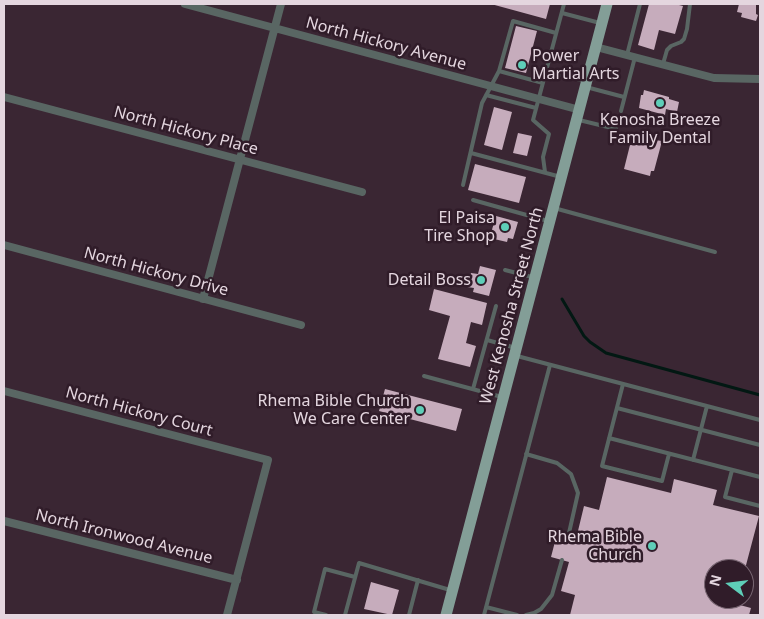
<!DOCTYPE html>
<html>
<head>
<meta charset="utf-8">
<style>
	body { margin:0 }
	#map { position:relative; width:764px; height:619px; overflow:hidden; background:#3a2633; font-family:"Noto Sans",sans-serif }
	canvas { display:block }
	.frame { position:absolute; inset:0; border:5px solid #e4d6df; pointer-events:none }
	.north { position:absolute; left:704px; top:559px; width:50px; height:50px; box-sizing:border-box; background:#301c29; border:1px solid #786672; border-radius:50%; rotate:285deg; font-size:14px; font-weight:700; line-height:20px; text-align:center; color:#e4d6df }
	.north::after { content:''; display:block; margin:auto; width:18px; height:22px; background:#5eceb8; clip-path:polygon(50% 0,100% 100%,50% 72%,0 100%) }
</style>
</head>
<body>
<div id="map">
<canvas width="764" height="619"></canvas>
<div class="frame"></div>
<div class="north">N</div>
</div>
<script>
const c = document.querySelector('canvas').getContext('2d');
c.lineJoin = 'round';
const toPath = rows => new Path2D(rows.map(r => 'M' + r).join(''));
function stroke(path, color, width, dash) { c.strokeStyle = color; c.lineWidth = width; c.lineCap = dash ? 'butt' : 'round'; c.setLineDash(dash || []); c.stroke(path); }
function fillPath(path, color) { c.fillStyle = color; c.fill(path, 'evenodd'); }
function drawText(font, color, halo, rows, align = 'center') {
  c.font = font + ' "Noto Sans",sans-serif'; c.lineWidth = 5; c.setLineDash([]); c.textBaseline = 'middle'; c.strokeStyle = halo; c.fillStyle = color; for (const [text, x, y, turn = 0] of rows) {
    c.save(); c.translate(x, y); c.rotate((+turn || 0) * Math.PI / 180); c.textAlign = isNaN(turn) ? turn : align; if (halo) c.strokeText(text, 0, 0); c.fillText(text, 0, 0); c.restore();
  }
}
stroke(toPath([
	[562,299,584,336,590,342,606,353,760,395]
]), '#021813', 3);
fillPath(toPath([
	[491,4,550,4,546,19],
	[649,4,675,4,683,6,675,34,659,30,654,50,638,45],
	[739,4,756,4,756,14,758,15,756,21,741,17,742,13,737,12],
	[516,26,537,31,526,73,505,68],
	[644,90,669,97,669,99,679,102,677,112,666,109,665,115,639,108,641,95,643,95],
	[494,107,512,112,502,150,484,145],
	[518,133,532,136,527,156,513,153],
	[632,137,662,141,654,171,651,171,650,176,624,169],
	[475,164,526,177,519,203,468,190],
	[496,216,518,222,513,239,508,238,507,242,494,239,496,234,491,233],
	[480,266,496,270,489,296,473,292,474,288,467,287,471,273,478,274],
	[434,289,487,303,482,325,471,322,466,343,476,346,470,367,438,359,450,316,429,310],
	[385,389,462,409,456,431,379,411],
	[607,477,671,493,674,479,717,490,713,505,759,516,745,569,714,569,714,599,737,599,736,604,751,608,749,615,570,615,575,595,561,591,569,562,551,557,558,530,577,535,584,506,599,510],
	[371,582,399,590,392,615,364,609]
]), '#c6acbc');
stroke(toPath([
	[562,13,600,23],
	[627,55,640,4],
	[663,64,667,50,671,46,681,42,684,39,687,29,690,4],
	[499,71,543,83],
	[546,71,585,81],
	[586,87,624,97],
	[486,95,536,108],
	[621,111,635,57],
	[579,120,616,129],
	[471,153,561,177],
	[545,172,543,157,549,134,533,120,564,4],
	[463,185,482,103,499,71,513,21,556,33],
	[473,200,548,221],
	[554,208,715,252],
	[505,270,532,277],
	[487,340,516,348],
	[517,356,760,420],
	[424,376,502,397],
	[623,384,602,466,662,481,669,454],
	[473,389,496,306],
	[617,408,760,445],
	[609,438,760,477],
	[526,454,557,463,571,474,578,493,569,533],
	[693,460,707,406],
	[732,470,725,497,760,506],
	[486,607,517,615],
	[326,615,314,612,325,569,355,577],
	[345,615,359,563,450,590],
	[409,615,418,580],
	[484,615,550,365],
	[526,615,534,613,541,609,552,595,562,560]
]), '#596663', 4);
stroke(toPath([
	[185,4,580,110],
	[596,47,714,78,760,79],
	[4,97,362,192],
	[4,245,301,325],
	[203,299,281,4],
	[4,391,268,460,227,615],
	[4,521,237,580]
]), '#596663', 8);
stroke(toPath([
	[446,615,607,4]
]), '#839e97', 11);
for (const [x, y, r, color] of [
	[522,65,5,"#5eceb8"],
	[660,103,5,"#5eceb8"],
	[505,227,5,"#5eceb8"],
	[481,280,5,"#5eceb8"],
	[420,410,5,"#5eceb8"],
	[652,546,5,"#5eceb8"]
]) { const dot = new Path2D(); dot.arc(x, y, r, 0, 2 * Math.PI); c.fillStyle = color; c.fill(dot); stroke(dot, '#301c29', 2); }
drawText('16px', '#e4d6df', '#301c29', [
	["North Hickory Avenue",386,44,15],
	["North Hickory Place",186,131,15],
	["North Hickory Drive",156,272,15],
	["West Kenosha Street North",512,306,-75],
	["North Hickory Court",139,412,15],
	["North Ironwood Avenue",124,537,14]
]);
drawText('16px', '#e4d6df', '#301c29', [
	["Power",532,56,"left"],
	["Martial Arts",532,74,"left"],
	["Kenosha Breeze",660,120,"center"],
	["Family Dental",660,138,"center"],
	["El Paisa",495,218],
	["Tire Shop",495,236],
	["Detail Boss",471,280],
	["Rhema Bible Church",410,401],
	["We Care Center",410,419],
	["Rhema Bible",642,537],
	["Church",642,555]
], 'right');
</script>
</body>
</html>
